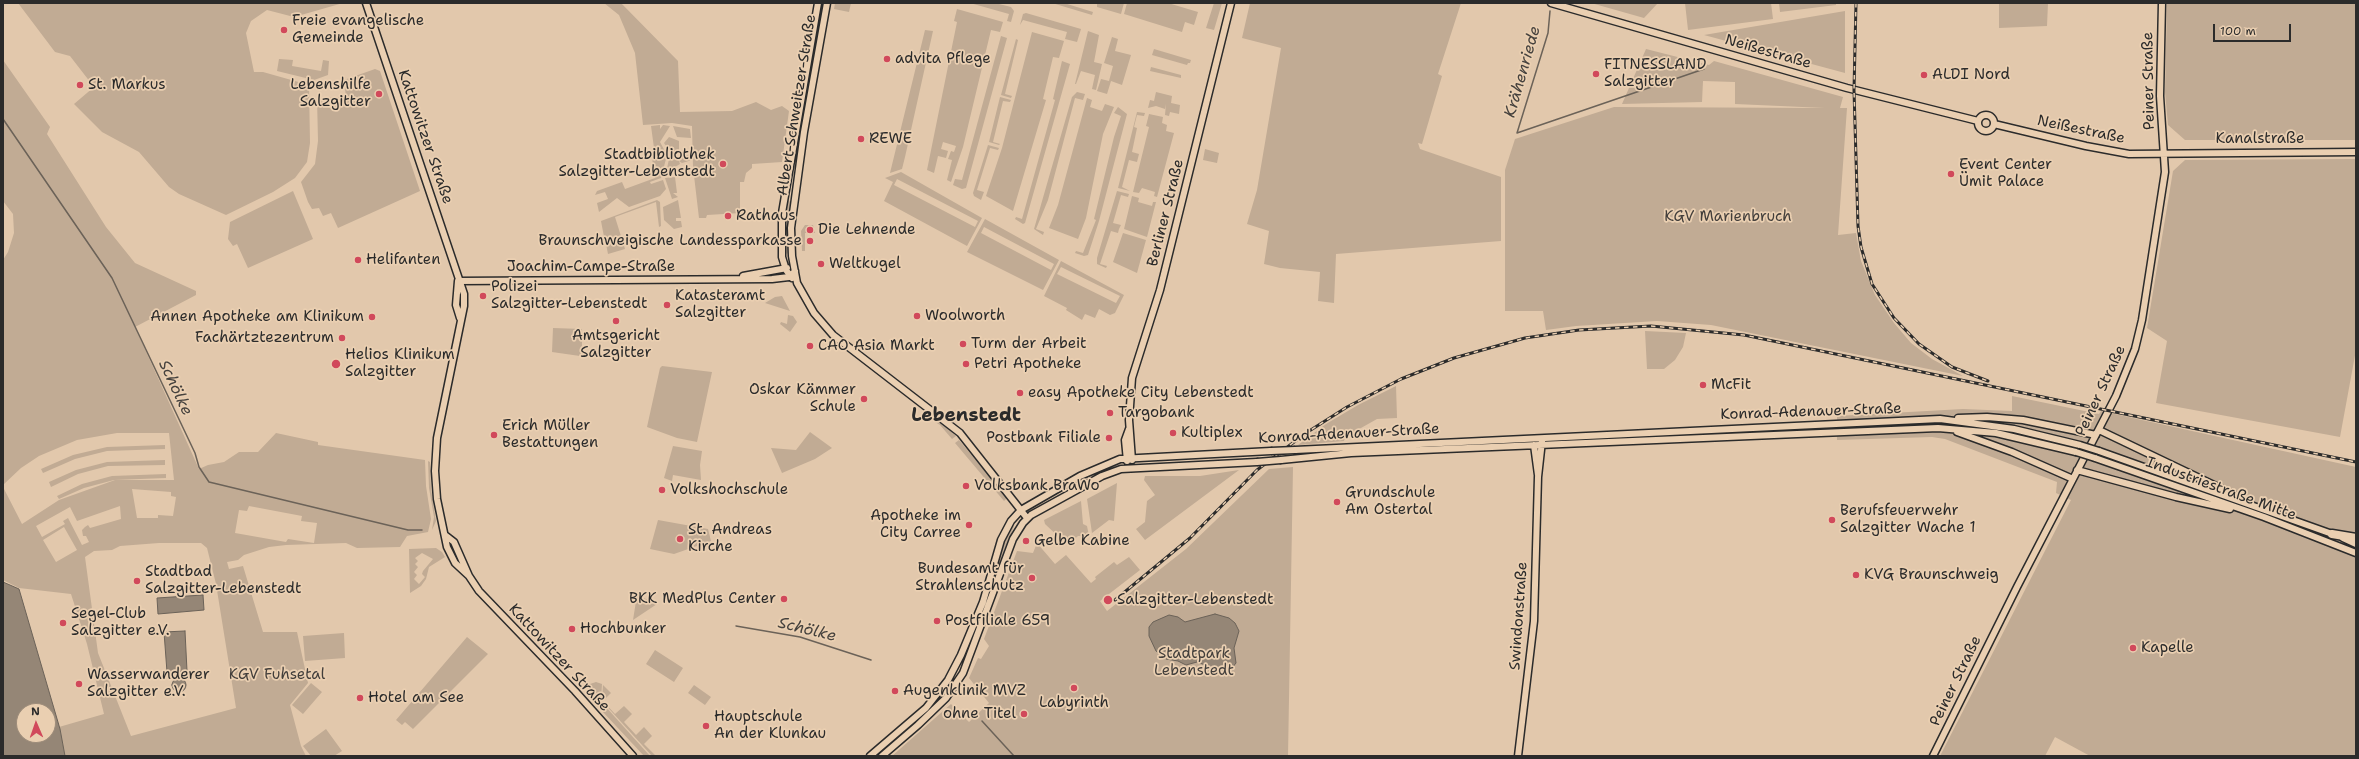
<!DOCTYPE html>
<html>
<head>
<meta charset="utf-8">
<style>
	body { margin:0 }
	#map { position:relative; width:2359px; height:759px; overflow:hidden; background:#e2c8ac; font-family:"Shantell Sans",sans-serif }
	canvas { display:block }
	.frame { position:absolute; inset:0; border:4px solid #2b2b2b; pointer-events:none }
	.north { position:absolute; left:16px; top:703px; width:40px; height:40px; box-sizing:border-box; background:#eacfb1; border:1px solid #9e8d7b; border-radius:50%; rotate:358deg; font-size:11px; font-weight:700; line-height:16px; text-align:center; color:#2b2b2b }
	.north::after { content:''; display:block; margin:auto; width:14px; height:18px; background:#d1495b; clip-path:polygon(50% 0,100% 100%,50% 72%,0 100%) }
	.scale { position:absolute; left:2213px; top:24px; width:78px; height:18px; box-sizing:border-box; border:2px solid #2b2b2b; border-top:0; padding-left:5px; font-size:12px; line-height:14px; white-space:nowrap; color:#2b2b2b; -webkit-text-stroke:3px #eacfb1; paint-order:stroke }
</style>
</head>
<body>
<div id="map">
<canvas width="2359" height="759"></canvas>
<div class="frame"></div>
<div class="north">N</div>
<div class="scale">100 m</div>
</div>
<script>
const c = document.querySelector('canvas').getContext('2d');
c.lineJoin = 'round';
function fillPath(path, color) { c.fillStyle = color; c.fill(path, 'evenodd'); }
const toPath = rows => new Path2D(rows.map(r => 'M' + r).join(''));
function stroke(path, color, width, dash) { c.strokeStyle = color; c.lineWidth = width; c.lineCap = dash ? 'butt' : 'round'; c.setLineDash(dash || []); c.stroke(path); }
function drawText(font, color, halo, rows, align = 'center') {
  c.font = font + ' "Shantell Sans",sans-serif'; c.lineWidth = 3.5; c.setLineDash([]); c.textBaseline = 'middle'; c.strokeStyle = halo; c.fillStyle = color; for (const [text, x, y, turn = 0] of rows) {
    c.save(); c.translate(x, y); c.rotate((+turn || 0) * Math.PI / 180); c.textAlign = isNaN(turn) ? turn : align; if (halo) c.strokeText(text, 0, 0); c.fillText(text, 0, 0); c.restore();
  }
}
fillPath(toPath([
	[18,3,343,3,294,17,267,10,251,21,246,33,254,72,263,72,309,85,310,143,307,162,295,178,273,192,226,215,179,194,169,187,139,152,102,132,74,104,94,87,70,56,55,52],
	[604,3,621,3,678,61,680,112,732,111,756,102,771,110,782,106,789,111,782,162,752,164,752,168,746,173,744,182,740,182,740,213,707,215,706,218,699,218,693,167,692,126,672,123,643,125,635,53,619,15],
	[835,3,851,3,849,12,834,9],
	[970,3,995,3,1011,7,1014,11,1011,22,1007,21,1009,14],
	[1052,3,1064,3,1093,12,1092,15],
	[1092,3,1124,3,1121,14,1097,7,1097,4],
	[1127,3,1168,3,1198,12,1194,25,1185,22,1182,32,1124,14],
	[1214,3,1222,3,1214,30,1206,28],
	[1250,3,1461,3,1438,74,1442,76,1422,144,1418,143,1420,149,1501,177,1501,241,1336,254,1334,303,1318,301,1320,272,1280,268,1264,264,1269,231,1247,224,1257,190,1281,48,1242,38],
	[1591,3,1658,3,1644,18],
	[1685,3,1771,3,1773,19,1688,30],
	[1779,3,1836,3,1836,5,1780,12],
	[1999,3,2048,3,2047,26,1999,28],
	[2167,3,2356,3,2356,140,2185,140,2168,125,2165,92],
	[957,9,1003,22,1000,32,991,30,963,147,951,182,947,180,952,160,948,159,951,151,954,152,956,146,943,142,941,149,948,151,946,158,938,156,934,173,927,170,957,22,954,21],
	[1845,11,1845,73,1704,35],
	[1026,13,1081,29,1077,42,1065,39,1067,32,1023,20,1020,25,1023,14],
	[925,30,933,31,905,157,902,169,890,173],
	[1088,31,1099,35,1094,62,1102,64,1096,90,1092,89,1095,75,1081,71,1076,84,1075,84],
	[1032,32,1064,41,1059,58,1053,57,1043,99,1046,100,1013,211,986,196,1002,148],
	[1001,36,1007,38,966,188,962,189,953,185,955,179,962,180],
	[1112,37,1118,39,1115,51,1131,55,1122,85,1111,81,1107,94,1097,91,1101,79,1109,81,1113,66,1104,63],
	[1016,39,1018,40,1005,94,1012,96,1011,98,1001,95],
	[1154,49,1191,60,1190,63,1188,63,1187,65,1152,55],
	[1646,49,1709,65,1714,61,1843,97,1840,108,1847,108,1838,235,1856,233,1861,261,1875,295,1894,323,1911,343,1932,359,1963,376,1711,325,1657,321,1576,326,1546,330,1543,311,1505,311,1505,170,1515,139,1614,107,1825,108,1735,104,1735,82,1703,81,1702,102,1622,104],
	[279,59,293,60,292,66,321,71,323,60,329,61,328,75,314,80,277,71],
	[3,60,50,127,47,134,106,227,135,263,196,291,196,295,135,327,199,469,208,465,224,462,239,452,258,452,276,433,318,442,318,445,425,460,426,486,431,519,428,532,407,536,400,547,357,548,346,543,286,545,269,547,244,555,238,560,227,562,229,569,243,566,263,632,297,632,308,683,290,705,301,746,306,756,65,756,59,727,104,714,87,644,71,594,19,588,3,580,3,487,22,524,59,500,115,480,174,480,169,433,117,433,77,440,39,456,21,468,3,485,3,260,8,252,14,233,13,214,3,201],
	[132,489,171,492,171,496,176,497,173,516,158,515,158,518,137,518],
	[120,506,121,519,90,528,88,525,85,527,82,530,83,536,86,536,89,542,82,545,68,518,63,521,65,524,42,537,36,526,70,507,77,521],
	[249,506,302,516,301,521,317,523,314,543,288,539,286,542,235,533,239,510,247,511],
	[64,527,77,550,56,562,43,540],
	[159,543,201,543,207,548,216,584,236,708,131,736,98,653,85,557,94,551,112,550,120,546],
	[1062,61,1070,64,1025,223,1023,224,1015,219,1016,217,1022,219,1055,100,1053,99],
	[1151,67,1181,75,1181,78,1150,71],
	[375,69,380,71,420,191,338,228,331,213,323,216,319,208,312,209,308,202,301,182,315,164,318,141,317,98,346,97,344,80],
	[1077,92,1085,94,1083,100,1075,98,1048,200,1036,229,1044,232,1043,235,1034,229,1072,97],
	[1156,92,1172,96,1171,103,1180,105,1179,114,1170,112,1169,116,1165,115,1166,104,1165,109,1156,106,1148,108,1150,100,1154,101],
	[1000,97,1011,100,1010,102,1003,101,993,142,1000,144,999,145,989,142],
	[1087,98,1092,100,1090,107,1102,111,1105,104,1114,107,1103,134,1086,218,1078,239,1049,228,1058,205],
	[1118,107,1127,114,1099,221,1088,255,1084,256,1075,253,1076,251,1083,253,1096,220,1094,219,1114,137,1121,116,1114,113],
	[1137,112,1145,113,1144,116,1137,115,1134,127,1137,128,1132,152,1139,154,1137,162,1129,160,1122,187,1130,191,1118,188],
	[1149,114,1163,117,1162,123,1167,125,1166,131,1174,133,1157,197,1154,196,1155,192,1142,188,1139,193,1133,192,1149,127,1146,126],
	[660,125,660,129,663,125,670,126,660,142,667,155,661,178,650,182,651,184,663,180,666,189,660,196,629,207,617,198,599,212,597,203,608,199,605,192,595,195,597,191,622,182,625,189,655,178,655,173,653,173,652,148,654,148,651,126],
	[673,126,690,129,691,138,677,137],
	[669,137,679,141,679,150,671,153,664,143],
	[988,145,999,148,998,150,990,148,977,190,984,192,981,200,974,196,973,193],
	[1205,149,1219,153,1217,163,1203,160],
	[692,154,692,160,682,163,679,161,680,164,675,167,675,174,666,173,669,159],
	[2356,159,2356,350,2340,437,2156,403,2167,341,2147,328,2173,171,2185,160],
	[901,172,982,218,967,246,884,201,893,182,885,178],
	[897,179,978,221,975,227,894,185],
	[675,177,677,193,673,193,678,197,672,199,665,178],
	[293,191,313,239,248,268,237,244,233,246,228,239,230,222],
	[1117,191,1129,194,1128,197,1121,195,1113,223,1121,225,1119,229,1118,233,1111,231,1100,264,1107,266,1106,268,1097,264,1097,258],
	[1132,196,1139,198,1138,202,1152,206,1153,202,1156,202,1147,237,1124,229],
	[788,199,792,205,789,253,785,254,785,224],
	[657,200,660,202,661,226,659,227,656,202,615,217,625,249,608,254,606,244,610,242,610,240,605,242,601,221],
	[678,200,681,218,676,218,676,221,681,221,682,227,674,229,664,220,663,207],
	[985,219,1059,260,1043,290,967,252],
	[984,227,1054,264,1051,270,981,233],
	[805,225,813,225,815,233,805,233,805,251,802,251,801,231],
	[1123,233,1146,240,1137,273,1113,262],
	[1061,261,1124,295,1115,313,1110,315,1099,309,1095,318,1085,314,1082,320,1066,310,1067,308,1044,296],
	[1061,267,1120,296,1116,303,1057,274],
	[782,296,790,311,765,303,775,297],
	[788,315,793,316,797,322,790,332,780,324,781,322,787,324],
	[553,328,582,329,582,350,580,356,552,352],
	[1645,331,1686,333,1683,347,1675,360,1664,369,1647,369],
	[662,366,712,372,697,442,677,438,647,427,660,368],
	[1396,386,1397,418,1377,419,1345,437,1344,441,1298,445,1326,424,1358,405],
	[2012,396,2099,414,2101,411,2356,467,2356,756,2090,756,2055,737,2045,756,1940,756,2071,500,2056,493,2057,482,1945,439,1932,437,1837,440,1837,416,1963,409,2012,411],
	[934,418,940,421,956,436,952,439,940,425,930,419],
	[810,432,832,448,815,459,782,473,771,448,796,450],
	[959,440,1007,498,1004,501,955,443],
	[165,445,165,449,107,451,75,459,43,473,41,469,73,455,107,447],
	[673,446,702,451,700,465,701,480,673,475,672,481,664,478],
	[165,460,165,465,108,466,78,474,51,487,49,482,76,470,107,462],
	[428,461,430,462,431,489,436,521,432,530,434,517,429,488],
	[1293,467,1288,756,892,756,951,704,969,722,989,703,969,678,978,658,981,659,989,646,984,639,1017,551,1033,553,1037,543,1055,564,1066,555,1091,583,1096,579,1095,577,1114,562,1117,565,1129,557,1140,570,1100,601,1107,611,1186,549,1269,469],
	[1239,470,1145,540,1136,529,1145,522,1147,501,1155,495,1144,480,1145,476,1200,476],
	[166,474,166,478,114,480,84,488,59,499,57,496,82,484,112,476],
	[1117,483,1114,521,1109,520,1092,533,1087,499],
	[1081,501,1083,524,1087,526,1089,536,1078,536,1071,542,1063,541,1045,524,1044,520],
	[658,520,708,529,711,541,674,554,650,549],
	[1012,524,1014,526,971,647,969,646,986,602,1003,543],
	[436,548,442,552,445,557,429,567,426,579,421,586,410,593,409,549],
	[422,553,433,559,423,571,422,574,425,577,419,584,414,579,417,575,414,572,418,567,415,564,418,561,415,558],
	[637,595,657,604,633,620],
	[344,633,345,658,305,661,303,636],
	[467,637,488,654,413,729,405,722,402,725,396,720],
	[655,650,683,668,674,682,646,664],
	[596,682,602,684,601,699,596,694,586,691,590,684],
	[311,683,322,692,303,714,292,705],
	[603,685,611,693,603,701,615,714,624,706,632,714,624,722,636,735,644,727,652,736,644,744,656,756,652,756,602,701],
	[694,685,711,697,705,705,688,693],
	[590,694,597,697,650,756,644,756,588,696],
	[326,729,342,751,334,756,311,756,303,746]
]), '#c1ab94');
const water = toPath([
	[3,582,19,589,60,729,65,756,3,756,3,582],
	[24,711,48,711,48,735,24,735,24,711],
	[203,595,204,610,158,614,157,598,203,595],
	[1215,614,1229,618,1235,623,1239,631,1234,648,1236,663,1232,668,1225,672,1197,662,1186,665,1178,661,1166,659,1156,651,1149,636,1149,627,1153,622,1169,615,1178,617,1185,622,1215,614],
	[185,631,187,671,167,672,164,632,185,631],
	'172 685a7 7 0 1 1 14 0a7 7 0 1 1-14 0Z'
]);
fillPath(water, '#958676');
stroke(water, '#6b6258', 1);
stroke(toPath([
	[1550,11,1548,33,1517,133,1704,69],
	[3,119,112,278,195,453,199,467,209,482,408,530,422,530],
	[736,626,800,637,871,660],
	[982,721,1014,756]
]), '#6b6258', 1.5);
const secondary = toPath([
	[366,3,464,294,464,306,437,438,435,471,437,499,447,547,455,563,469,576],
	[827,3,804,132,791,228,792,256,797,283,814,313,833,335,960,433,1027,518],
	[1551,3,1847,88,1978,121],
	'1978 123a8 8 0 1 1 16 0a8 8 0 1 1-16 0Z',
	[1994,124,2086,146,2129,154,2356,152],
	[743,276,787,268],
	[792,278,786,270,782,257,782,213,818,3],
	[458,281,772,279,789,277,795,271],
	[458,281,456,305,460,318],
	[1958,418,1987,417,2023,420,2096,435],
	[2099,430,2237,496],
	[1957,432,2012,452,2073,479],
	[1534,445,1538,475],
	[1295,450,1940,419,2014,429,2080,445],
	[2099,451,2335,535],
	[2095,458,2264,517,2356,553],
	[1132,460,1129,420,1132,378,1160,290,1231,3],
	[1281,460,1351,453,1938,428,1996,433,2076,452],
	[1127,461,1125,440,1129,429],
	[2077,470,2176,497,2230,509],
	[445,535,454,542,469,576,479,591,575,691,633,756],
	[2343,538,2356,544],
	[870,756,926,708,948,680,961,655,983,602,1001,540,1011,521,1021,510,1080,476,1120,459,1271,451],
	[882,756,918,725,946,698,963,673,1013,539,1023,523,1031,515,1102,476,1121,469,1257,462],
	[1518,756,1534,621,1538,477,1542,441],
	[1933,756,2017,587,2116,396,2135,349,2142,320,2165,172,2160,96,2162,3]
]);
const highway = toPath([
	[2332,534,2356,538]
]);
stroke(secondary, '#2b2b2b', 9);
stroke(highway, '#2b2b2b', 11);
stroke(secondary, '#eacfb1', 6);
stroke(highway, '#eacfb1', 8);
const rail = toPath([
	[1856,3,1854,90,1858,226,1861,247,1872,284,1894,318,1919,344,1952,367,1988,381],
	[1115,600,1190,538,1257,470,1306,433,1347,407,1401,379,1454,358,1525,338,1579,330,1651,326,1744,335,2356,462]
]);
stroke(rail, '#2b2b2b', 3);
stroke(rail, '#eacfb1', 1.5, [4.5]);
const secondaryBridge = toPath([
	[2080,445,2099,451],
	[1271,451,1295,450],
	[2076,452,2095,458],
	[1257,462,1281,460]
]);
stroke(secondaryBridge, '#2b2b2b', 9, []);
stroke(secondaryBridge, '#eacfb1', 6);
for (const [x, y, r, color] of [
	[284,30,4,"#d1495b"],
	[887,59,4,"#d1495b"],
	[1596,74,4,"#d1495b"],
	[1924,75,4,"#d1495b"],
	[80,85,4,"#d1495b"],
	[379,94,4,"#d1495b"],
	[861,139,4,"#d1495b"],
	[723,164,4,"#d1495b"],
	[1951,174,4,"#d1495b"],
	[728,216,4,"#d1495b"],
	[810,230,4,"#d1495b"],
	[810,241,4,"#d1495b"],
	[358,260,4,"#d1495b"],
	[821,264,4,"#d1495b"],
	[483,296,4,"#d1495b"],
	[667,305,4,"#d1495b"],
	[917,316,4,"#d1495b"],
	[372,317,4,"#d1495b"],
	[616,321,4,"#d1495b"],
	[342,338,4,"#d1495b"],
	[963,344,4,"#d1495b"],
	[810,346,4,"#d1495b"],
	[336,364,5,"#d1495b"],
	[966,364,4,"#d1495b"],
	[1703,385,4,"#d1495b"],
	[1020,393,4,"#d1495b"],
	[864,399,4,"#d1495b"],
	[1110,413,4,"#d1495b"],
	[1173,433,4,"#d1495b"],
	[494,435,4,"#d1495b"],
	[1109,438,4,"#d1495b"],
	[966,486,4,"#d1495b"],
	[662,490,4,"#d1495b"],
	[1337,502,4,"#d1495b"],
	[1832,520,4,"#d1495b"],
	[969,525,4,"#d1495b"],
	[680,539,4,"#d1495b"],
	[1026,541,4,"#d1495b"],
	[1856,575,4,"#d1495b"],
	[1032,578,4,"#d1495b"],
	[137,581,4,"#d1495b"],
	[784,599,4,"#d1495b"],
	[1108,600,5,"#d1495b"],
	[937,621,4,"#d1495b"],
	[63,623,4,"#d1495b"],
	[572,629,4,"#d1495b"],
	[2133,648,4,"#d1495b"],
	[79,684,4,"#d1495b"],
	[1074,688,4,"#d1495b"],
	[895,691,4,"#d1495b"],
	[360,698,4,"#d1495b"],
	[1024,714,4,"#d1495b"],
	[706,726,4,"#d1495b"]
]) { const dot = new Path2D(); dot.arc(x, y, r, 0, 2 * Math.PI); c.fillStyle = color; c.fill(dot); stroke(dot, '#eacfb1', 1.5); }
drawText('15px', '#2b2b2b', '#eacfb1', [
	["Freie evangelische",292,21],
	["Gemeinde",292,38],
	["advita Pflege",895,59],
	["FITNESSLAND",1604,65],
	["Salzgitter",1604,82],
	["ALDI Nord",1932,75],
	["St. Markus",88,85],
	["Lebenshilfe",371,85,"right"],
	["Salzgitter",371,102,"right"],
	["REWE",869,139],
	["Stadtbibliothek",715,155,"right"],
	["Salzgitter-Lebenstedt",715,172,"right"],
	["Event Center",1959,165],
	["Ümit Palace",1959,182],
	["Rathaus",736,216],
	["Die Lehnende",818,230],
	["Braunschweigische Landessparkasse",802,241,"right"],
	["Helifanten",366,260],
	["Weltkugel",829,264],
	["Polizei",491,287],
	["Salzgitter-Lebenstedt",491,304],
	["Katasteramt",675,296],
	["Salzgitter",675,313],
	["Woolworth",925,316],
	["Annen Apotheke am Klinikum",364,317,"right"],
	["Amtsgericht",616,336,"center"],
	["Salzgitter",616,353,"center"],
	["Fachärtztezentrum",334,338,"right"],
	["Turm der Arbeit",971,344],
	["CAO Asia Markt",818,346],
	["Helios Klinikum",345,355],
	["Salzgitter",345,372],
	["Petri Apotheke",974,364],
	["McFit",1711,385],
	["Oskar Kämmer",856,390,"right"],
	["Schule",856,407,"right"],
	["easy Apotheke City Lebenstedt",1028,393],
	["Targobank",1118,413],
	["Erich Müller",502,426],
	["Bestattungen",502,443],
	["Kultiplex",1181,433],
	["Postbank Filiale",1101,438,"right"],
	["Volksbank BraWo",974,486],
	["Volkshochschule",670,490],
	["Grundschule",1345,493],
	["Am Ostertal",1345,510],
	["Berufsfeuerwehr",1840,511],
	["Salzgitter Wache 1",1840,528],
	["Apotheke im",961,516,"right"],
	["City Carree",961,533,"right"],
	["St. Andreas",688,530],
	["Kirche",688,547],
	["Gelbe Kabine",1034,541],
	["Bundesamt für",1024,569,"right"],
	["Strahlenschutz",1024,586,"right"],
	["Stadtbad",145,572],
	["Salzgitter-Lebenstedt",145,589],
	["KVG Braunschweig",1864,575],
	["BKK MedPlus Center",776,599,"right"],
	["Salzgitter-Lebenstedt",1117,600],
	["Segel-Club",71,614],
	["Salzgitter e.V.",71,631],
	["Postfiliale 659",945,621],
	["Hochbunker",580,629],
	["Kapelle",2141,648],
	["Wasserwanderer",87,675],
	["Salzgitter e.V.",87,692],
	["Augenklinik MVZ",903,691],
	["Hotel am See",368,698],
	["Labyrinth",1074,703,"center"],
	["ohne Titel",1016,714,"right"],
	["Hauptschule",714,717],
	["An der Klunkau",714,734]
], 'left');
drawText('15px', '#2b2b2b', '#eacfb1', [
	["Neißestraße",1768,52,16],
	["Peiner Straße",2149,81,-91],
	["Albert-Schweitzer-Straße",797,105,-81],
	["Neißestraße",2081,130,12],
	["Kattowitzer Straße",425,137,71],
	["Kanalstraße",2260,139],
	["Berliner Straße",1166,213,-76],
	["Joachim-Campe-Straße",591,267],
	["Peiner Straße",2101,391,-65],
	["Konrad-Adenauer-Straße",1811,412,-2],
	["Konrad-Adenauer-Straße",1349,434,-3],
	["Industriestraße Mitte",2221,489,20],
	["Swindonstraße",1519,616,-86],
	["Kattowitzer Straße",559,658,47],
	["Peiner Straße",1956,681,-64]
]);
drawText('15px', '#423e3b', '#eacfb1', [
	["KGV Marienbruch",1728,217],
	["Stadtpark",1194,654],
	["Lebenstedt",1194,671],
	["KGV Fuhsetal",277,675]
]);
drawText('italic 16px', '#46423e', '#eacfb1', [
	["Krähenriede",1523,72,-74],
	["Schölke",175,388,65],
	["Schölke",807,630,14]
]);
drawText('bold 19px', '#2b2b2b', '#eacfb1', [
	["Lebenstedt",966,416]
]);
</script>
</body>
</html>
